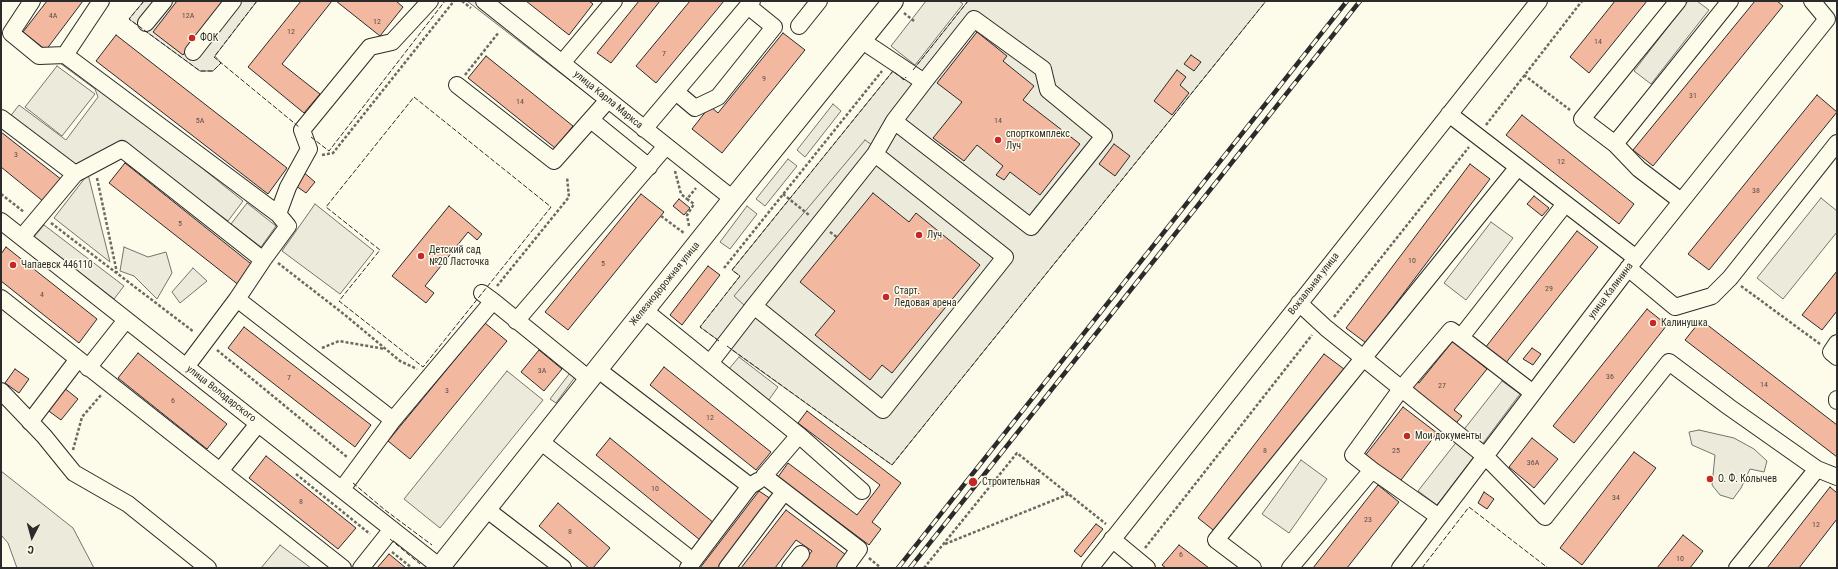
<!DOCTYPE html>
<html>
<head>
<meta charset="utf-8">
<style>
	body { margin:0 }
	#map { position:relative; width:1838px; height:569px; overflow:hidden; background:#fdfbea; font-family:"Roboto Condensed",sans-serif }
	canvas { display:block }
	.frame { position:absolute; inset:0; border:2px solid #2b2b2b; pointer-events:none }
	.north { position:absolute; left:12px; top:517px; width:40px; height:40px; -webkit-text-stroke:3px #fdfbea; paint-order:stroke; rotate:186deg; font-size:11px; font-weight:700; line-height:16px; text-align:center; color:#2b2b2b }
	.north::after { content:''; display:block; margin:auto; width:14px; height:18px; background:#2b2b2b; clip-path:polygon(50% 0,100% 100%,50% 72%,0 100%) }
</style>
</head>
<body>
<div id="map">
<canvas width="1838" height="569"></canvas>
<div class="frame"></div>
<div class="north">С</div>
</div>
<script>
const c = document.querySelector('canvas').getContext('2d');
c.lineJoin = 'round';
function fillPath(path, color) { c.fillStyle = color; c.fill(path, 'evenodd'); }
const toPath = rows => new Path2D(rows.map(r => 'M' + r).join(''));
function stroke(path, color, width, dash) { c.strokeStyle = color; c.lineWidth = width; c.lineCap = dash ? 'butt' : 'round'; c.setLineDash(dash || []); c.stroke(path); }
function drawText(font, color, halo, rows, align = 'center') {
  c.font = font + ' "Roboto Condensed",sans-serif'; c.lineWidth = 3; c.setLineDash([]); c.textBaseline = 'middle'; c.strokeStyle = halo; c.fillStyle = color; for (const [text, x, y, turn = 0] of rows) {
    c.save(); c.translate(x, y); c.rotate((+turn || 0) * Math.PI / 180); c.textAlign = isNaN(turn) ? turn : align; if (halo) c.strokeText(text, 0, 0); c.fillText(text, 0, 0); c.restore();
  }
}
const green = toPath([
	[144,1,257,1,215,56,221,63,213,71,200,71,129,19,144,1],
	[467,1,475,1,598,98,599,103,467,1],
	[968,1,1266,1,892,465,700,327,740,276,732,270,893,71,905,80,968,1],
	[1688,1,1697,1,1709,10,1651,84,1634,71,1688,1],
	[53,58,65,58,243,201,228,221,124,143,76,169,9,118,19,105,66,140,98,97,95,89,53,58],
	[57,66,95,94,62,136,25,107,57,66],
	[88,174,110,262,54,218,88,174],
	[1821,198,1837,211,1837,232,1783,299,1757,278,1821,198],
	[315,204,374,251,340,294,282,251,315,204],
	[1491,222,1513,238,1466,300,1444,283,1491,222],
	[124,247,148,257,166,252,172,273,157,299,134,276,120,271,124,247],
	[193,268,207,281,180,303,172,292,193,268],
	[507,371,543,400,440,528,404,499,507,371],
	[1699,430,1734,438,1754,449,1767,461,1764,472,1750,469,1741,488,1733,499,1720,495,1712,485,1715,455,1692,445,1689,432,1699,430],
	[1301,460,1327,479,1289,533,1262,514,1301,460],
	[1,471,73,528,94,568,17,568,8,543,1,535,1,471],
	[280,545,311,568,261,568,280,545]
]);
fillPath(green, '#ecebdb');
stroke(green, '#74746e', 1);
const parking = toPath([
	[926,1,959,1,963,4,915,65,891,46,926,1],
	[833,104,841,111,805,157,797,150,833,104],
	[865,140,876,148,744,305,734,296,865,140],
	[788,159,797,166,765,206,756,199,788,159],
	[247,203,276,226,261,247,231,224,247,203],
	[747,206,757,214,730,249,720,242,747,206],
	[44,225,124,286,114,299,34,237,44,225],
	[739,357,778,387,768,401,728,370,739,357],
	[570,373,575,377,556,403,550,399,570,373],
	[1502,381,1520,394,1481,446,1462,432,1502,381],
	[1458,440,1476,454,1437,505,1418,491,1458,440]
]);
fillPath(parking, '#eceadb');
stroke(parking, '#74746e', 1);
const building = toPath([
	[47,1,83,1,46,50,23,32,47,1],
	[177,1,224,1,183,55,153,32,177,1],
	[301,1,332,1,282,64,320,94,304,113,248,67,301,1],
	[336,1,396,1,403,7,380,36,336,1],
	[526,1,589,1,593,4,569,35,526,1],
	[639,1,660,1,611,63,597,53,639,1],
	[690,1,724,1,656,83,636,66,690,1],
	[1615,1,1647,1,1589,73,1570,57,1615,1],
	[1755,1,1777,1,1783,6,1653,166,1633,150,1755,1],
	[977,32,1007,56,1003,61,1034,86,1023,100,1080,144,1040,195,1010,172,1004,180,996,175,1003,166,977,145,964,161,933,138,962,102,937,83,977,32],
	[783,33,805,50,722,153,692,129,710,106,718,113,783,33],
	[116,35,287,168,268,194,96,61,116,35],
	[1191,55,1201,62,1194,71,1184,64,1191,55],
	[486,56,573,126,555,148,468,78,486,56],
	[1177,70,1186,77,1180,85,1189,93,1172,115,1154,101,1177,70],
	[1817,95,1837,112,1709,270,1688,254,1817,95],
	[1522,115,1634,204,1619,224,1506,135,1522,115],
	[1,132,62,180,44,202,1,167,1,132],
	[1114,144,1130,156,1115,176,1099,164,1114,144],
	[125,163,255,267,240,286,109,183,125,163],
	[1470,164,1490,179,1366,343,1346,328,1470,164],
	[302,171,315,182,306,193,292,183,302,171],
	[873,193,909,222,916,213,980,265,892,373,882,365,870,380,815,335,835,311,800,282,873,193],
	[641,194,664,212,568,330,545,312,641,194],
	[1534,196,1549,208,1542,216,1527,204,1534,196],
	[679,199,690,208,684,215,673,206,679,199],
	[449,206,482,234,477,240,468,232,425,286,434,293,426,303,392,276,449,206],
	[1577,231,1598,247,1505,364,1485,348,1577,231],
	[6,247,97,319,79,343,1,281,1,254,6,247],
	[708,266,720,275,682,325,670,315,708,266],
	[1837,271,1837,311,1822,330,1802,315,1837,271],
	[1647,309,1667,325,1574,443,1553,426,1647,309],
	[1701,320,1837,425,1837,457,1685,340,1701,320],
	[485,323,507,341,410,459,388,441,485,323],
	[244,327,371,425,355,447,228,348,244,327],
	[1453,341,1487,369,1454,410,1462,416,1453,427,1407,389,1415,380,1419,383,1453,341],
	[1532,348,1541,354,1533,365,1523,359,1532,348],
	[539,350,562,369,544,391,521,372,539,350],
	[138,353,227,424,207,449,118,378,138,353],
	[1324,354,1344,369,1217,533,1198,518,1324,354],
	[664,367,771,452,756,470,650,385,664,367],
	[15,369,29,379,19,393,5,383,15,369],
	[63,387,78,399,61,420,46,409,63,387],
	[1403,407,1437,433,1398,484,1364,457,1403,407],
	[807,411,901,483,872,522,881,529,869,545,778,477,788,463,857,515,880,485,798,423,807,411],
	[610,438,714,523,700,540,596,455,610,438],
	[1532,438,1558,459,1534,488,1509,467,1532,438],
	[1634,452,1656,468,1582,565,1560,548,1634,452],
	[266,456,356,528,338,549,249,478,266,456],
	[1378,485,1399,502,1391,512,1347,568,1313,568,1378,485],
	[1830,487,1837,493,1837,519,1799,568,1767,568,1830,487],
	[759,491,771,499,718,568,700,568,759,491],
	[1484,492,1494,499,1487,509,1478,503,1484,492],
	[558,503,610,548,593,568,589,568,539,526,558,503],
	[786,510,846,555,836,568,799,568,812,551,796,540,775,568,741,568,786,510],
	[1096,524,1103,529,1081,557,1074,551,1096,524],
	[1683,535,1703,551,1690,568,1657,568,1683,535],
	[1179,545,1209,568,1166,568,1162,565,1179,545],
	[389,554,406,568,377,568,389,554]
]);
fillPath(building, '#f2b8a0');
stroke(building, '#2b2b2b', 1);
const minor = toPath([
	[32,1,11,33,39,56,65,55,278,214,288,226,263,260,237,299],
	[484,1,733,199],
	[1678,1,1582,119,1615,144,1639,169,1681,201],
	[146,23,164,1],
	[799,26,819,1],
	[861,40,924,82,894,121,1031,227,1104,136,1048,90,1043,69,974,19,924,82],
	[193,52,233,1],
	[65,55,101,1],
	[562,63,614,1],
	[457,85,554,161,608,100],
	[676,92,695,108,718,97,774,27,748,6],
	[1449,114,1636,258],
	[1,118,75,174],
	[591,120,649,167],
	[644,129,752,1],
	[1615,144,1730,1],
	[875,154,894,121],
	[278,214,288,187,309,149,302,130,370,47,392,42,430,1],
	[1,221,440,567],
	[22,237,75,174,122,149,263,260],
	[1628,268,1675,307,1712,296,1730,278,1837,143],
	[1,298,220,471],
	[493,301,589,379],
	[1299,303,1326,328,1485,456,1545,517,1669,362,1729,407,1817,469],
	[644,310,800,436],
	[516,321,666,146],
	[1461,337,1565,204],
	[1837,343,1831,352,1837,357],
	[710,363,754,306,875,154,1005,257,883,410,754,306],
	[186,367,237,299,393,420,493,301,482,293],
	[88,368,126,320],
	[597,369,750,486],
	[1,391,44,436,74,473,128,504,208,568],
	[1837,399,1837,401],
	[30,422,78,359],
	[258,424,220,471,343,568],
	[540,441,693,561],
	[1372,470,1439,517],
	[342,489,393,420],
	[486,509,563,568],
	[1112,539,1147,568],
	[361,568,392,529],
	[688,568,750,486,758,481],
	[727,568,784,492],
	[790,568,801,554],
	[845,568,859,549,764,476,794,441,800,436,862,491],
	[1090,568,1539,1],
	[1253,568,1216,540,1518,167],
	[1290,568,1372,470,1353,455,1401,389,1451,330,1533,393],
	[1400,568,1636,258,1827,19,1812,1],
	[1737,568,1817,469,1837,477]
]);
const major = toPath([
	[439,568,733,199,893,1]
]);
stroke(minor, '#2b2b2b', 18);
stroke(major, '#2b2b2b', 22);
stroke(toPath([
	[462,1,471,8],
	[904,13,914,21],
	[465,75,499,32],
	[1524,75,1570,110],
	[1486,125,1582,1],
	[322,155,333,153,454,1],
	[675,171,681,194,687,199],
	[97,178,117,273],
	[1,194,24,212],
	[783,194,809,215],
	[661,216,684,233],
	[51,223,194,332],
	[689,226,687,215,694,204,687,199,696,188],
	[830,232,837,237],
	[278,263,345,315,400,361,417,369],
	[724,268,882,71],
	[497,286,569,197,567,177],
	[1741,286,1820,344],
	[1334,317,1469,147],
	[322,348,339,341,385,349],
	[217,350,347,457],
	[73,450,82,417,101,395],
	[296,474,370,534],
	[945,544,1069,494],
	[1145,548,1312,335],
	[392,552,412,568],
	[869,558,881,568],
	[924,568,1017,453,1106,524]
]), '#6a6964', 2.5, [3, 2]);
stroke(minor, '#fdfbea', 16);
stroke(major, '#fdfbea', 20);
const rail = toPath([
	[898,568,1347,1],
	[910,568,1360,1]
]);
stroke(rail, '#2b2b2b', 4.5);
stroke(rail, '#fdfbea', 3, [9]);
stroke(toPath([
	[144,1,129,19,200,71,213,71,221,63],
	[257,1,214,57,299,127],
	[913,70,968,1],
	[414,97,551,207,423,367,339,301,380,250,326,207,414,97],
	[311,137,329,151,445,1],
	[719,341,700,327,740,276,732,270,893,71,904,80,906,77],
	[727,346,892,465,1266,1],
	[353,483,385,510,432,545],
	[390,539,420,564],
	[1422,568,1469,507,1548,568]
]), '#2b2b2b', 1, [5, 2]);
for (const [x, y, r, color] of [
	[192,38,4,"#c62828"],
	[998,140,4,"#c62828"],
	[919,235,4,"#c62828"],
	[421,256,4,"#c62828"],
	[13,265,4,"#c62828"],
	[886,297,4,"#c62828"],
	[1653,323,4,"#c62828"],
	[1407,436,4,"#c62828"],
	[1710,479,4,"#c62828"],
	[973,482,5,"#c62828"]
]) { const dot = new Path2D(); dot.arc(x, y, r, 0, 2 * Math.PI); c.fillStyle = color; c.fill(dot); stroke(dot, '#fdfbea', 1.5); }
drawText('8px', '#5d4e48', null, [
	["4А",53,16],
	["12А",188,16],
	["12",377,22],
	["12",291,32],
	["14",1598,42],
	["7",664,54],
	["9",764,79],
	["31",1693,96],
	["14",520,102],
	["5А",200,121],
	["14",998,121],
	["3",16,155],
	["12",1561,162],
	["38",1756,191],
	["5",180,224],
	["10",1412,261],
	["5",603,264],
	["29",1549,289],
	["4",42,295],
	["3А",542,371],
	["36",1610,377],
	["7",289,378],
	["14",1764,385],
	["27",1442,386],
	["3",447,391],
	["6",173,401],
	["12",710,418],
	["8",1265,451],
	["25",1396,451],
	["36А",1533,463],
	["10",655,489],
	["34",1616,498],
	["8",301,502],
	["23",1368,520],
	["12",1816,525],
	["8",570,532],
	["6",1181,555],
	["10",1680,559]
]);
drawText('10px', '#2b2b2b', '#fdfbea', [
	["ФОК",200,38],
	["спорткомплекс",1006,134],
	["Луч",1006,146],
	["Луч",927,235],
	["Детский сад",429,250],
	["№20 Ласточка",429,262],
	["Чапаевск 446110",21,265],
	["Старт.",894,291],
	["Ледовая арена",894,303],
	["Калинушка",1661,323],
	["Мои документы",1415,436],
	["О. Ф. Колычев",1718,479],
	["Строительная",982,482]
], 'left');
drawText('10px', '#2b2b2b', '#fdfbea', [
	["улица Карла Маркса",608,100,39],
	["Железнодорожная улица",665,284,-51],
	["Вокзальная улица",1314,284,-52],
	["улица Калинина",1611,291,-53],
	["улица Володарского",221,394,38]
]);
</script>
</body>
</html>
